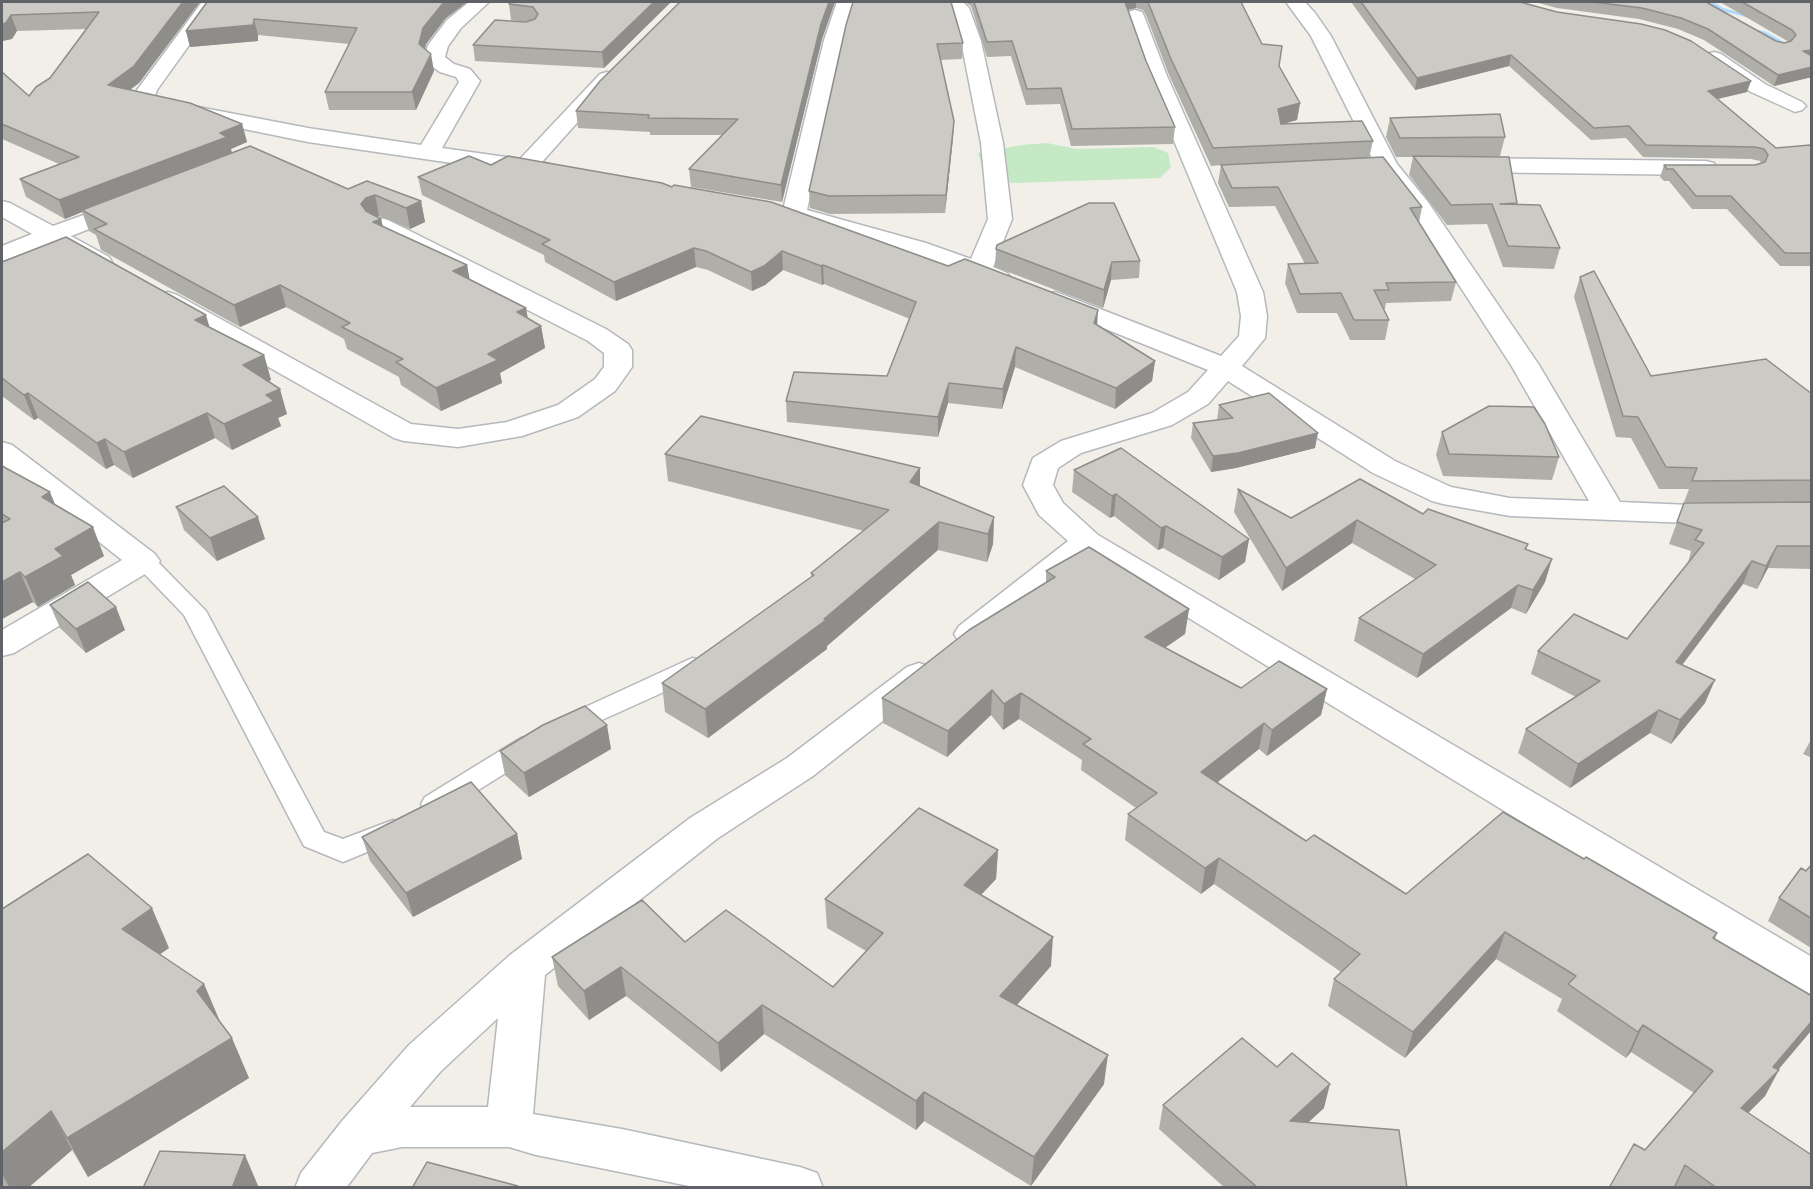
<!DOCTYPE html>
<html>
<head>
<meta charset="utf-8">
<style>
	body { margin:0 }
	#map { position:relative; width:1813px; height:1189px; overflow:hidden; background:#f1efe8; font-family:"Source Sans 3",sans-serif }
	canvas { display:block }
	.frame { position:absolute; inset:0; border:3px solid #5f6368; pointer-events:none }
</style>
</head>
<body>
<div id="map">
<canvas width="1813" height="1189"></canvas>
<div class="frame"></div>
</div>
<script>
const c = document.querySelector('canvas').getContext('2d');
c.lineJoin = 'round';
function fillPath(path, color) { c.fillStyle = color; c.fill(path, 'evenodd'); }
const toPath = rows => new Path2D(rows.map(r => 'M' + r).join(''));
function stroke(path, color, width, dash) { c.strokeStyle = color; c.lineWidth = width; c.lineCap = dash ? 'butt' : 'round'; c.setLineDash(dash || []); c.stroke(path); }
fillPath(toPath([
	[1047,143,1076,149,1153,147,1168,153,1171,167,1160,178,1013,183,985,178,978,153,1022,145]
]), '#c5e8c5');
fillPath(toPath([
	[1706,2,1713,2,1723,8,1764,19,1761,21,1719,10,1706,2],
	[1744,26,1766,32,1793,47,1812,53,1812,57,1787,51,1762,34,1742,29,1742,27,1744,26]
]), '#aadaff');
const service = toPath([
	[144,554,152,556,206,611,324,832,343,839,393,820,403,823,407,830,403,837,343,862,304,846,184,615,132,561,136,556,144,554],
	[692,658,701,660,705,666,701,672,686,682,573,733,564,736,555,733,551,727,555,721,692,658],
	[530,736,539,738,543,745,539,752,445,811,435,814,425,811,421,804,425,797,521,738,530,736]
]);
const minor = toPath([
	[202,2,220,2,157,90,155,96,162,100,308,128,421,145,459,82,456,77,440,72,427,63,424,59,428,45,447,20,469,2,489,2,461,28,448,46,445,57,454,64,470,69,480,81,442,148,520,159,600,74,607,72,614,74,617,78,542,162,549,164,552,169,549,174,541,176,308,142,156,111,137,103,134,99,137,90,202,2],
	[837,2,855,2,844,40,807,210,926,243,971,259,988,219,981,143,961,41,951,11,939,6,937,2,963,2,969,8,981,41,1003,143,1012,219,993,267,1007,273,1011,278,1007,283,998,286,989,283,908,253,786,219,782,214,824,40,837,2],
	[1286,2,1305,2,1315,13,1331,36,1397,164,1428,202,1539,365,1620,502,1690,505,1812,504,1812,522,1690,523,1510,516,1443,504,1432,501,1373,473,1228,381,1208,404,1172,425,1081,453,1058,468,1053,485,1063,503,1098,535,1812,957,1812,995,1797,990,1089,557,983,642,971,645,959,642,954,634,959,626,1068,541,1039,515,1023,485,1033,458,1061,441,1152,413,1188,392,1208,370,1046,305,1042,300,1046,295,1055,292,1064,295,1221,356,1239,336,1241,316,1237,292,1147,76,1126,16,1128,12,1135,10,1142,12,1144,16,1167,76,1263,292,1267,316,1265,338,1242,366,1395,461,1451,487,1510,498,1589,501,1511,365,1411,211,1376,166,1311,36,1286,2],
	[1714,52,1721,54,1765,84,1802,102,1806,106,1802,110,1795,112,1751,92,1707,62,1704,58,1707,54,1714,52],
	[1464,158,1706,161,1714,163,1717,168,1714,173,1706,175,1464,172,1456,170,1453,165,1456,160,1464,158],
	[128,199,136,201,140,206,136,211,71,236,109,257,112,262,109,267,100,269,91,267,50,244,2,261,2,246,32,234,2,217,2,201,10,203,53,226,128,199],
	[380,218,388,220,606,329,628,344,632,350,632,367,615,391,578,417,522,436,458,447,404,441,394,438,159,305,155,300,159,295,168,292,177,295,411,424,458,429,507,422,558,405,595,379,604,367,604,353,588,341,372,230,368,225,372,220,380,218],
	[2,442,12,445,155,554,160,561,155,568,14,653,2,656,2,630,122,560,2,465,2,442],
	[919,663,931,667,936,675,931,683,813,776,718,838,545,975,533,1114,622,1129,800,1167,817,1173,823,1188,699,1188,536,1155,509,1147,402,1147,372,1153,346,1188,295,1188,301,1173,342,1121,409,1045,510,955,690,818,787,758,907,667,919,663],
	[498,1018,488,1107,410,1107,441,1071,498,1018]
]);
stroke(service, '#b5b8bc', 3);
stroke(minor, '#b5b8bc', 3);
fillPath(service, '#fff');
fillPath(minor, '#fff');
fillPath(toPath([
	[2,2,200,2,139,83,130,90,242,124,247,142,231,149,232,153,348,189,421,201,425,222,410,229,379,216,377,217,381,219,383,227,467,265,469,279,528,318,541,326,545,348,500,373,502,383,441,411,401,385,399,377,347,349,344,339,286,307,240,327,101,250,96,235,89,231,82,212,65,219,26,197,20,179,59,164,2,139,2,72,29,96,50,78,86,29,17,31,12,39,2,41],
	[207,2,467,2,446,18,426,44,425,49,434,71,416,110,329,110,325,92,349,44,258,35,258,41,190,47,186,31],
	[671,2,604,68,475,61,473,45,526,22,511,20,509,4],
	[680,2,835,2,822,39,782,202,691,187,689,169,722,135,650,135,650,132,578,128,576,111],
	[853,2,963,43,962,59,940,60,954,121,953,138,945,213,830,214,810,208,809,191],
	[965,2,1241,2,1262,44,1279,66,1300,103,1297,120,1281,124,1373,141,1369,158,1422,207,1419,223,1456,282,1451,301,1386,303,1385,309,1384,309,1389,320,1385,340,1350,340,1337,313,1297,313,1285,283,1288,264,1305,264,1275,206,1229,207,1218,183,1221,165,1211,166,1169,75,1146,15,1143,10,1136,8,1128,10,1146,61,1175,127,1173,144,1071,146,1060,104,1026,105,1011,56,987,57,971,6],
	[1351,2,1520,2,1747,92,1718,99,1776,148,1812,146,1812,266,1780,266,1727,209,1692,209,1669,181,1664,181,1660,177,1664,165,1755,165,1761,163,1760,161,1751,159,1643,157,1626,138,1591,140,1509,66,1415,90],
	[1535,2,1706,2,1776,41,1784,43,1789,42,1720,2,1812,2,1812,77,1774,86,1704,40,1678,29,1639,19,1557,8],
	[1390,118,1505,137,1500,156,1449,156,1517,203,1517,204,1560,248,1554,269,1503,267,1487,224,1447,225,1409,175,1413,157,1396,157,1386,137],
	[491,165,672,187,1097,325,1155,361,1152,381,1115,409,1015,367,1002,409,948,403,938,437,787,422,786,401,887,376,910,319,824,284,822,285,783,270,765,285,752,291,708,270,696,267,616,301,545,262,544,255,422,195,418,177],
	[996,249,1140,261,1139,278,1111,280,1103,308,995,267],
	[2,262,210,327,264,355,271,380,268,381,287,414,278,418,281,426,232,450,215,438,133,478,114,465,106,469,38,418,34,420,2,396],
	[1580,277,1651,376,1812,394,1812,502,1684,502,1689,489,1659,489,1631,438,1616,437,1574,297],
	[1219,405,1315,448,1236,468,1211,472,1191,438,1193,423,1217,420],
	[1442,432,1559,457,1552,480,1443,476,1436,455],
	[665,454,920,468,920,486,994,517,993,544,987,562,938,550,827,646,827,649,708,738,665,712,662,683,811,578,811,573,864,531,668,481],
	[2,466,55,505,104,556,71,575,75,585,38,607,33,602,2,619],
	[1074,470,1249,539,1245,562,1219,580,1163,548,1158,550,1114,516,1110,518,1072,492],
	[1238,489,1291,518,1423,514,1528,544,1526,549,1552,559,1545,582,1526,614,1511,608,1417,678,1354,641,1359,618,1415,579,1352,543,1282,591,1234,512],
	[1812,502,1812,569,1768,568,1757,589,1743,584,1682,665,1705,703,1671,744,1650,733,1570,788,1518,753,1526,729,1576,697,1531,674,1538,651,1627,639,1688,563,1691,551,1669,544,1684,503],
	[176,507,265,539,217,561,184,530],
	[1046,571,1189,609,1185,634,1165,648,1241,688,1327,689,1321,715,1267,756,1259,749,1217,783,1306,841,1406,894,1584,859,1717,933,1715,939,1812,996,1812,1029,1778,1070,1765,1096,1748,1113,1812,1188,1609,1188,1645,1150,1694,1093,1631,1052,1626,1058,1557,1011,1562,999,1496,959,1405,1058,1328,1006,1334,979,1341,972,1214,884,1201,894,1125,840,1128,814,1136,808,1081,770,1082,760,1019,719,1003,730,991,715,947,757,883,723,882,698,1046,582],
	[50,605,125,630,86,653,60,628],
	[1812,738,1812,758,1803,754],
	[611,749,529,797,505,775,500,751],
	[517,834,522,859,413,917,370,861,362,837],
	[998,850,996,879,981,895,1051,966,1017,1005,1104,1084,1031,1186,924,1121,916,1130,764,1034,721,1072,626,996,589,1020,558,986,552,957,685,942,833,987,866,951,827,928,825,899],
	[1812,864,1812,948,1811,948,1768,921,1779,898],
	[2,909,169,948,160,954,204,984,220,1022,249,1078,88,1177,72,1150,28,1188,3,1188,2,1186],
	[1163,1105,1324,1108,1308,1122,1407,1188,1225,1188,1159,1129]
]), '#afaea9');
fillPath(toPath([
	[183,2,200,2,139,83,113,102,108,85],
	[444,2,467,2,446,18,426,44,422,60,419,44,423,28],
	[654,2,671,2,604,68,602,52],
	[829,2,835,2,822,39,782,202,781,185,821,24],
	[1125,2,1136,2,1136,8,1127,10],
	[11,15,17,31,12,39,2,41,2,24],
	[254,19,258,35,258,41,190,47,186,31],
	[1812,50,1812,61,1803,51],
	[431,54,434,71,416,110,412,92],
	[1511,55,1509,66,1415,90,1417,78],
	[1812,67,1812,77,1774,86,1778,75],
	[1751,81,1747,92,1704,102,1708,91],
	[1300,103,1297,120,1276,126,1278,109],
	[954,121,953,138,945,213,946,195],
	[242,124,247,142,231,149,232,155,82,210,82,212,65,219,59,200],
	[375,195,379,216,370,219,361,204,366,198],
	[421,201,425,222,410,229,406,208],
	[381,219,386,240,373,222],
	[694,248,696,267,616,301,614,282],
	[782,251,783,270,765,285,752,291,751,272],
	[1112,262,1111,280,1103,308,1104,290],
	[467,265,471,286,453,271],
	[823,265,824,284,822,285,821,266],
	[280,285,286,307,240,327,234,305],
	[526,308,530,330,517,312],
	[1098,310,1097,329,1094,323],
	[206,315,213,339,195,320],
	[541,326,545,348,500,373,502,383,441,411,436,388,488,354],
	[1016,347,1015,367,1002,409,1003,389],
	[264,355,271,380,250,390,243,365],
	[1155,361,1152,381,1115,409,1116,388],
	[949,383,948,403,938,437,938,417],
	[280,389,287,414,278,418,281,426,232,450,224,424,266,395],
	[28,393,38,418,34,420,24,395],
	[207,413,215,438,133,478,124,452],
	[1318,433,1315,448,1236,468,1211,472,1213,456],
	[105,439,114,465,106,469,97,443],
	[920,468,920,496,910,482],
	[50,492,62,521,42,497],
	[1116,494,1114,516,1110,518,1112,496],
	[258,517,265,539,217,561,210,538],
	[994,517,993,544,987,562,988,534],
	[1357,520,1352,543,1282,591,1286,568],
	[939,522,938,550,827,646,827,649,708,738,705,709,824,619],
	[1166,526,1163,548,1158,550,1161,528],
	[93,527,104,556,71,575,75,585,38,607,25,577,55,549],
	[1249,539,1245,562,1219,580,1222,557],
	[1777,546,1768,568,1757,589,1766,566],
	[1552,559,1545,582,1526,614,1533,590],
	[1752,561,1743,584,1667,685,1676,662],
	[20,572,33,602,2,619,2,582],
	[1518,585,1511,608,1417,678,1423,654],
	[116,607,125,630,86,653,76,629],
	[1189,609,1185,634,1142,663,1145,637],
	[1715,680,1705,703,1671,744,1680,720],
	[1327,689,1321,715,1267,756,1272,730],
	[992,690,991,715,947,757,948,731],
	[1021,693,1019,719,1003,730,1004,704],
	[1659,710,1650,733,1570,788,1578,764],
	[1264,723,1259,749,1197,798,1201,772],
	[607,725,611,749,529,797,524,773],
	[517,834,522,859,413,917,406,893],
	[998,850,996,879,963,914,964,885],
	[1219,858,1214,884,1201,894,1205,868],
	[152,908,169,948,140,968,122,929],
	[1505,932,1496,959,1405,1058,1413,1032],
	[1053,937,1051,966,999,1025,1000,996],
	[621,967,626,996,589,1020,584,991],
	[204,984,221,1024,197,991],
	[762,1005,764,1034,721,1072,718,1043],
	[1812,1021,1812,1029,1811,1031,1772,1077,1779,1070,1765,1096,1727,1134,1741,1108,1773,1067],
	[1643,1025,1631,1052,1626,1058,1638,1032],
	[232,1038,249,1078,88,1177,67,1138],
	[1108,1055,1104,1084,1031,1186,1034,1157],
	[1330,1084,1324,1108,1284,1145,1290,1121],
	[924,1092,924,1121,916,1130,916,1101],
	[51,1111,72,1150,28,1188,10,1188,2,1174,2,1152],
	[245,1155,259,1188,232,1188]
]), '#8f8d8a');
const building = toPath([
	[2,2,183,2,134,66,108,85,190,103,242,124,220,133,227,137,59,200,20,179,79,157,2,124,2,72,29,96,36,87,50,78,99,12,11,15,6,23,2,24,2,2],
	[207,2,444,2,423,28,419,44,431,54,412,92,325,92,357,28,254,19,253,25,186,31,207,2],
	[511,2,654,2,602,52,473,45,495,20,526,22,535,19,538,14,533,7,509,4,511,2],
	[680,2,829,2,821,24,781,185,689,169,738,119,648,118,649,115,576,111,600,81,680,2],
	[853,2,951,2,963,43,937,44,954,121,946,195,829,196,809,191,846,25,853,2],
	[974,2,1125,2,1146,61,1175,127,1072,129,1061,88,1027,89,1012,41,987,42,974,2],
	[1148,2,1241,2,1262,44,1282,46,1279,66,1300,103,1278,109,1281,124,1362,121,1373,141,1213,148,1171,59,1148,2],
	[1361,2,1520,2,1557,12,1641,24,1665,30,1691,41,1751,81,1708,91,1776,148,1810,145,1812,146,1812,253,1785,253,1731,196,1696,196,1673,169,1667,169,1664,165,1755,165,1765,162,1768,155,1764,149,1755,147,1646,145,1629,126,1594,128,1511,55,1417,78,1361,2],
	[1593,2,1706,2,1776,41,1784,43,1791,41,1796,35,1792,30,1742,2,1812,2,1812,50,1803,51,1812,56,1812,67,1778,75,1708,29,1681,18,1642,8,1593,2],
	[1500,114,1505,137,1400,138,1390,118,1500,114],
	[250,146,348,189,367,181,421,201,406,208,375,195,366,198,361,204,366,211,381,219,373,222,467,265,453,271,526,308,517,312,541,326,488,354,498,360,436,388,396,362,403,359,342,327,350,323,280,285,234,305,94,229,107,224,82,210,250,146],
	[469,156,491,165,508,156,662,183,672,187,674,185,771,202,948,266,965,259,1098,310,1094,323,1155,361,1116,388,1016,347,1003,389,949,383,938,417,786,401,794,372,887,376,916,302,823,265,821,266,782,251,764,266,751,272,706,251,694,248,614,282,542,244,550,240,418,177,469,156],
	[1413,156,1509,157,1517,203,1500,204,1540,205,1560,248,1508,246,1492,204,1451,205,1413,156],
	[1383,157,1422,207,1410,208,1456,282,1386,283,1389,290,1374,290,1389,320,1354,320,1341,293,1300,294,1288,264,1318,263,1278,187,1232,188,1221,165,1383,157],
	[1089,203,1114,203,1140,261,1112,262,1104,290,996,249,997,245,1089,203],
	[66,237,206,315,195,320,264,355,243,365,280,389,266,395,274,401,224,424,207,413,124,452,105,439,97,443,28,393,24,395,2,378,2,262,66,237],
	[1594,271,1651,376,1766,359,1812,394,1812,480,1692,481,1697,468,1666,467,1638,417,1623,416,1580,277,1594,271],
	[1269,393,1318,433,1238,453,1213,456,1193,423,1233,418,1219,405,1269,393],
	[1489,406,1534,407,1545,424,1559,457,1449,454,1442,432,1489,406],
	[701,416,920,468,910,482,994,517,988,534,939,522,824,619,826,620,705,709,662,683,814,575,811,573,889,510,665,454,701,416],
	[1121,448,1249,539,1222,557,1166,526,1161,528,1116,494,1112,496,1074,470,1121,448],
	[2,466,50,492,42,497,93,527,55,549,63,556,25,577,20,572,2,582,2,523,10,519,2,514,2,466],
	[1360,479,1423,514,1428,509,1528,544,1525,549,1552,559,1533,590,1518,585,1423,654,1359,618,1436,565,1357,520,1286,568,1238,489,1291,518,1360,479],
	[224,486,258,517,210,538,176,507,224,486],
	[1812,502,1812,546,1777,546,1766,566,1752,561,1676,662,1715,680,1680,720,1659,710,1578,764,1526,729,1600,681,1538,651,1574,614,1627,639,1704,543,1695,540,1702,530,1677,522,1684,503,1812,502],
	[1089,547,1189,609,1145,637,1241,688,1279,661,1327,689,1272,730,1264,723,1201,772,1306,841,1314,835,1406,894,1503,812,1584,859,1586,857,1717,933,1713,938,1812,996,1812,1021,1773,1067,1779,1070,1741,1108,1810,1154,1812,1151,1812,1188,1717,1188,1685,1165,1674,1188,1609,1188,1634,1144,1645,1150,1713,1071,1643,1025,1638,1032,1568,984,1576,976,1505,932,1413,1032,1334,979,1360,954,1219,858,1205,868,1128,814,1157,793,1083,744,1091,739,1021,693,1004,704,992,690,948,731,882,698,969,630,1055,577,1046,571,1089,547],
	[88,582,116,607,76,629,50,605,88,582],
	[585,706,607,725,524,773,500,751,543,725,585,706],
	[471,782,517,834,406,893,362,837,471,782],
	[919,808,998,850,964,885,1053,937,1000,996,1108,1055,1034,1157,924,1092,916,1101,762,1005,718,1043,621,967,584,991,552,957,642,900,685,942,726,910,833,987,883,933,825,899,919,808],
	[88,854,152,908,122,929,204,984,197,991,232,1038,67,1138,51,1111,2,1152,2,909,88,854],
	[1812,864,1812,919,1779,898,1801,868,1806,871,1812,864],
	[1242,1038,1277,1067,1292,1053,1330,1084,1290,1121,1399,1130,1407,1188,1258,1188,1163,1105,1242,1038],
	[160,1151,245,1155,232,1188,143,1188,160,1151],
	[427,1162,518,1186,518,1188,412,1188,427,1162]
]);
fillPath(building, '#cccac5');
stroke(building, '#8f8d8a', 1.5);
</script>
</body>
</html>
